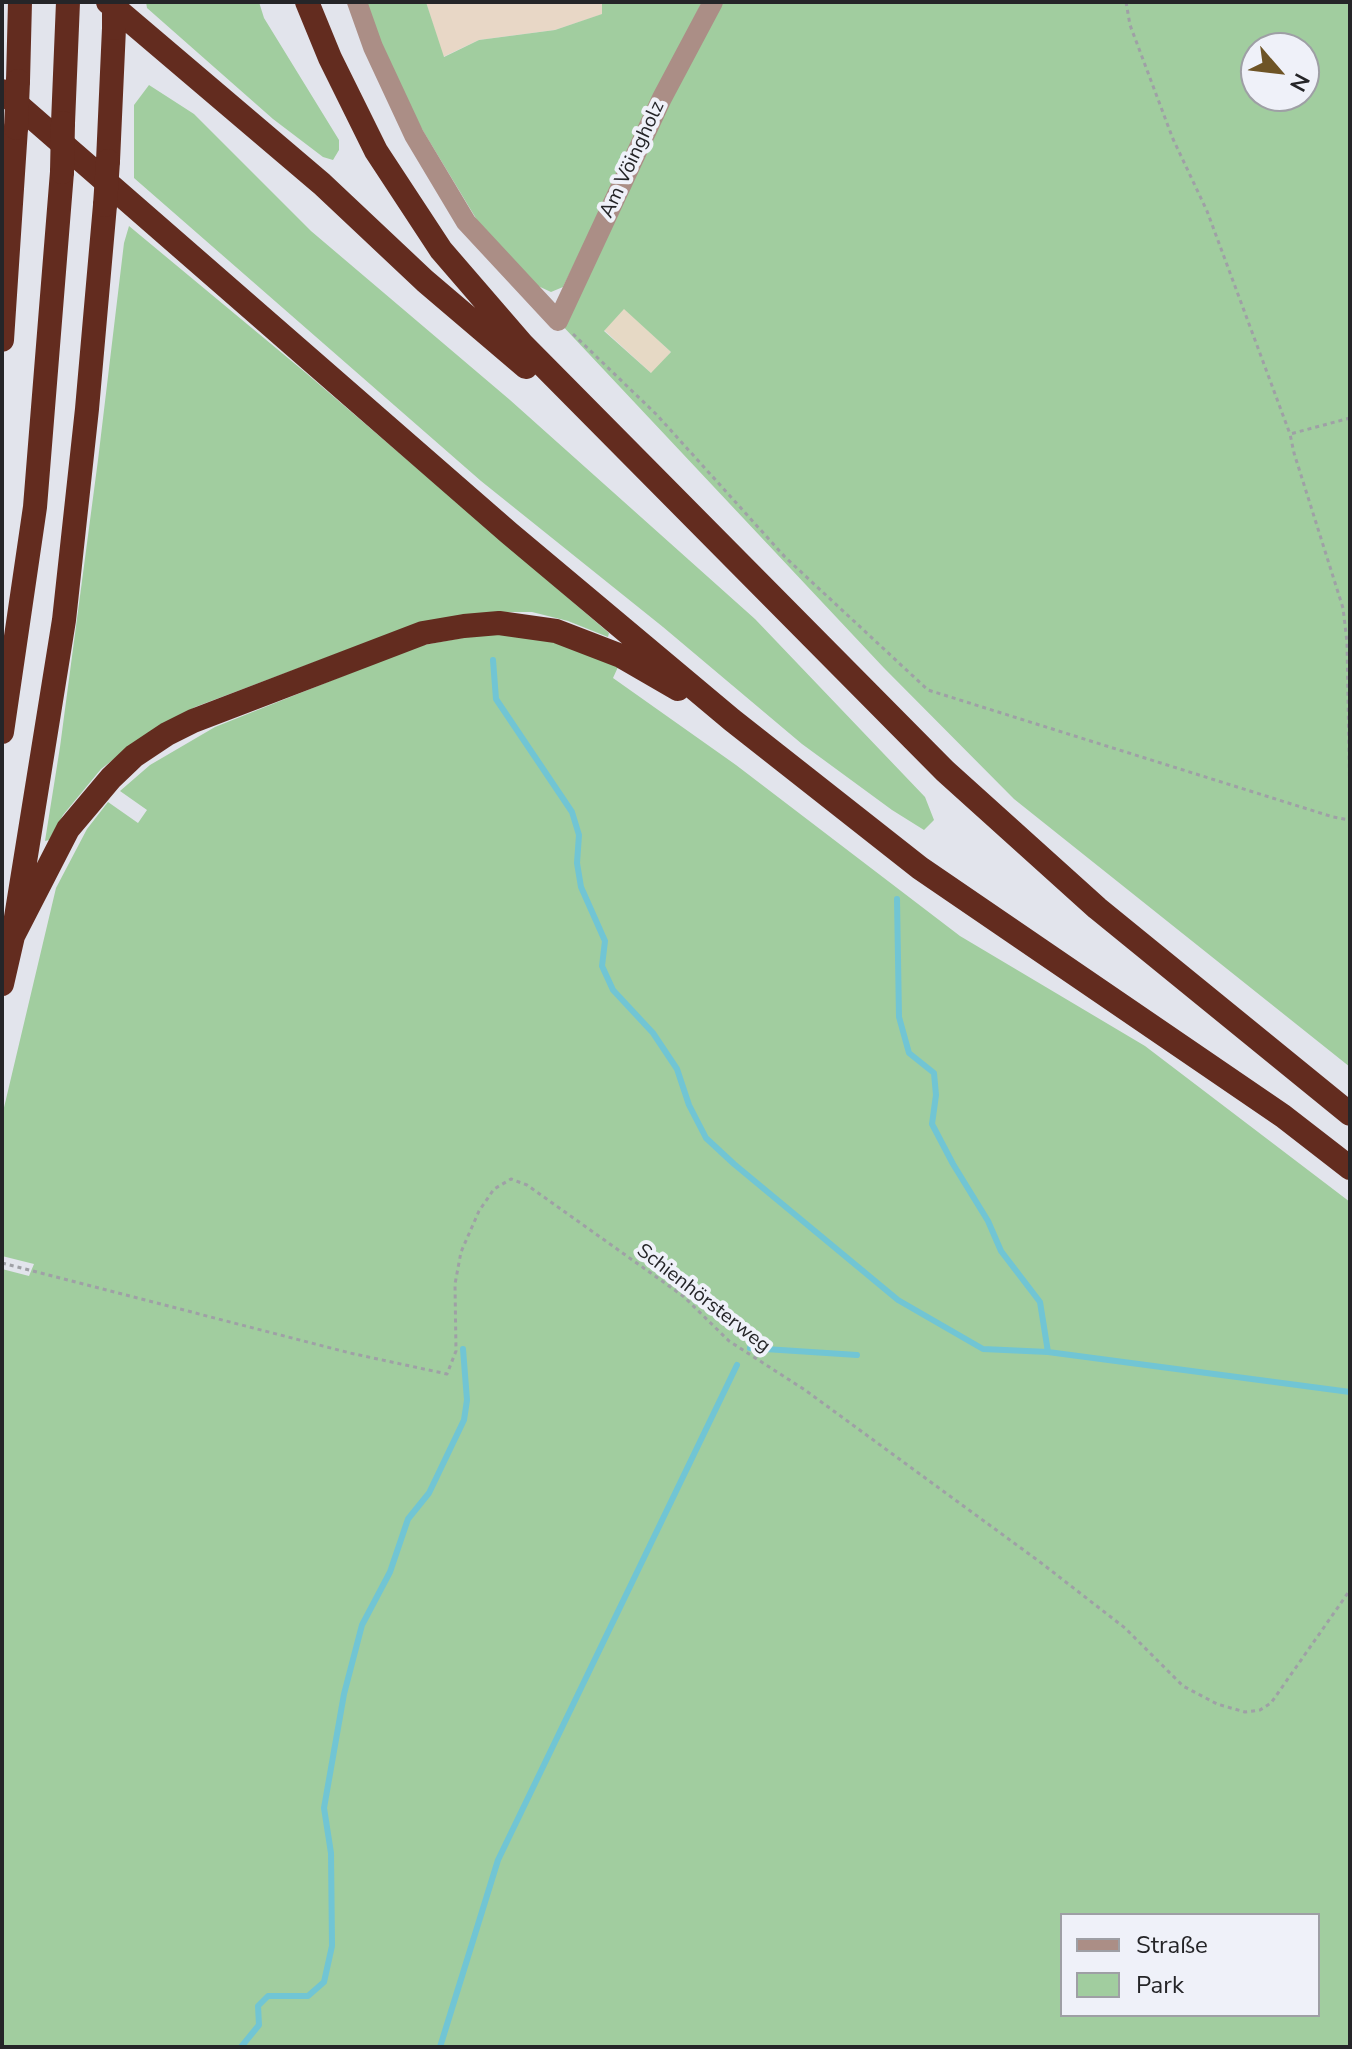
<!DOCTYPE html>
<html>
<head>
<meta charset="utf-8">
<style>
	body { margin:0 }
	#map { position:relative; width:1352px; height:2049px; overflow:hidden; background:#e2e4ec; font-family:"Nunito Sans",sans-serif }
	canvas { display:block }
	.frame { position:absolute; inset:0; border:4px solid #252528; pointer-events:none }
	.legend { position:absolute; left:1060px; top:1913px; width:260px; height:104px; box-sizing:border-box; background:#eff1f9; border:2px solid #9e9fa5; margin:0; padding:10px 14px; list-style:none; font-size:24px; color:#252528 }
	.legend li { display:flex; align-items:center; gap:16px; height:40px }
	.legend b { width:40px; border:2px solid #9e9fa5 }
	.north { position:absolute; left:1240px; top:32px; width:80px; height:80px; box-sizing:border-box; background:#eff1f9; border:2px solid #9e9fa5; border-radius:50%; rotate:118deg; font-size:22px; font-weight:700; line-height:32px; text-align:center; color:#252528 }
	.north::after { content:''; display:block; margin:auto; width:28px; height:36px; background:#6e5426; clip-path:polygon(50% 0,100% 100%,50% 72%,0 100%) }
</style>
</head>
<body>
<div id="map">
<canvas width="1352" height="2049"></canvas>
<div class="frame"></div>
<ul class="legend">
<li><b style="height:10px;background:#ab8e86"></b>Straße</li>
<li><b style="height:22px;background:#a1cd9f"></b>Park</li>
</ul>
<div class="north">N</div>
</div>
<script>
const c = document.querySelector('canvas').getContext('2d');
c.lineJoin = 'round';
function fillPath(path, color) { c.fillStyle = color; c.fill(path, 'evenodd'); }
const toPath = rows => new Path2D(rows.map(r => 'M' + r).join(''));
function stroke(path, color, width, dash) { c.strokeStyle = color; c.lineWidth = width; c.lineCap = dash ? 'butt' : 'round'; c.setLineDash(dash || []); c.stroke(path); }
function drawText(font, color, halo, rows, align = 'center') {
  c.font = font + ' "Nunito Sans",sans-serif'; c.lineWidth = 8; c.setLineDash([]); c.textBaseline = 'middle'; c.strokeStyle = halo; c.fillStyle = color; for (const [text, x, y, turn = 0] of rows) {
    c.save(); c.translate(x, y); c.rotate((+turn || 0) * Math.PI / 180); c.textAlign = isNaN(turn) ? turn : align; if (halo) c.strokeText(text, 0, 0); c.fillText(text, 0, 0); c.restore();
  }
}
fillPath(toPath([
	[426,2,602,2,603,14,555,30,479,40,443,57]
]), '#e8d7c6');
fillPath(toPath([
	[624,308,671,352,652,374,604,330]
]), '#e6d9c5');
fillPath(toPath([
	[146,2,259,2,264,18,339,140,339,150,333,160,323,157,273,119,147,8],
	[363,2,426,2,444,57,479,40,555,30,602,14,602,2,702,2,563,287,551,292,538,286,483,230,399,91],
	[713,2,1350,2,1350,1067,1014,799,884,668,558,321],
	[1256,48,1304,48,1304,96,1256,96],
	[624,309,671,352,651,373,604,331],
	[149,85,194,114,311,231,510,400,755,619,925,797,934,820,924,830,892,810,802,744,663,627,481,481,134,178,134,105],
	[129,226,306,373,609,633,608,637,568,621,532,612,503,612,392,633,195,707,136,742,101,769,63,815,49,840,45,841,60,747,98,460,124,243],
	[490,633,538,636,618,667,613,678,736,765,960,936,1145,1046,1350,1202,1350,2047,2,2047,2,1269,29,1276,34,1264,2,1256,2,1116,56,888,87,829,108,802,138,823,147,810,120,791,150,765,215,727,418,646],
	[1062,1915,1318,1915,1318,2015,1062,2015]
]), '#a1cd9f');
stroke(toPath([
	[493,660,496,699,572,812,579,835,577,863,581,887,605,941,602,966,613,990,653,1033,677,1069,689,1105,706,1138,734,1164,898,1300,983,1349,1048,1352,1350,1392],
	[897,899,899,1017,909,1053,934,1073,936,1095,932,1124,953,1164,988,1221,1001,1251,1040,1302,1048,1352],
	[750,1348,857,1355],
	[241,2047,259,2025,258,2006,268,1996,308,1996,324,1982,332,1946,331,1853,324,1808,344,1694,362,1625,390,1572,408,1519,429,1493,464,1420,467,1400,463,1349],
	[440,2047,498,1860,737,1365]
]), '#71c5d4', 6);
stroke(toPath([
	[1126,2,1130,25,1173,139,1207,211,1290,434],
	[573,334,657,415,785,557,928,690,1333,817,1350,820],
	[1350,418,1290,434,1294,453,1343,608,1347,642,1350,805],
	[2,1263,350,1353,447,1374,456,1351,455,1284,461,1252,479,1211,494,1189,511,1179,527,1185,683,1296,729,1341,805,1390,1040,1562,1125,1628,1183,1686,1217,1704,1245,1712,1260,1710,1271,1703,1350,1590]
]), '#9fa0a6', 3, [4, 4]);
stroke(toPath([
	[357,2,373,47,414,135,466,222,558,321,662,98,713,2]
]), '#ab8e86', 20);
stroke(toPath([
	[108,2,322,184,425,281,526,367],
	[307,2,330,58,376,151,441,250,523,345,945,771,1097,908,1350,1114],
	[18,81,20,2],
	[2,91,509,533,732,720,920,868,1283,1116,1350,1168],
	[63,123,68,2],
	[108,161,114,28],
	[2,340,16,128],
	[2,732,35,507,62,172],
	[13,936,68,829,111,778,134,756,167,734,193,721,423,633,464,626,499,623,556,631,621,656,678,689],
	[2,984,13,936,64,620,87,409,105,205]
]), '#632c1f', 24);
stroke(toPath([
	[114,28,114,2],
	[16,128,18,81],
	[62,172,63,123],
	[105,205,108,161]
]), '#632c1f', 24);
drawText('20px', '#252528', '#eff1f9', [
	["Am Vöingholz",633,160,-65],
	["Schienhörsterweg",703,1299,38]
]);
</script>
</body>
</html>
